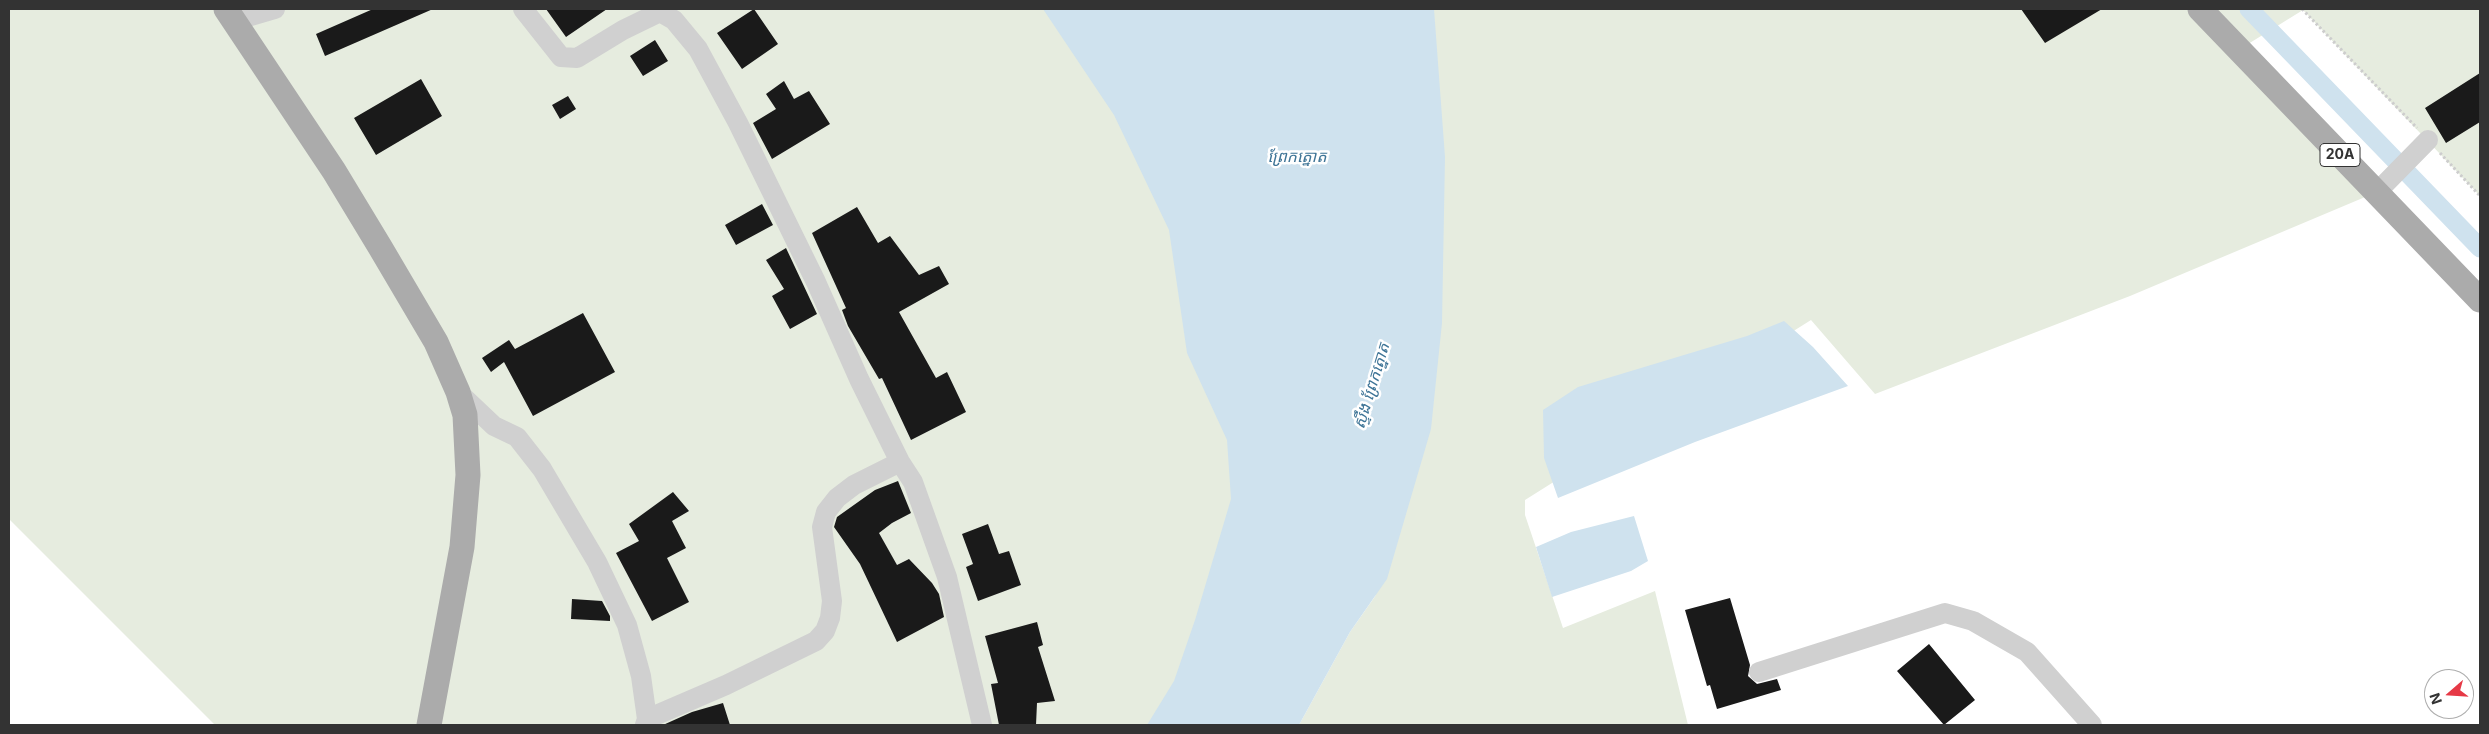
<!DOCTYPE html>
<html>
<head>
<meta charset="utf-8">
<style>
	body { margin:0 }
	#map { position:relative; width:2489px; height:734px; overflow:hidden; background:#fff; font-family:Inter,sans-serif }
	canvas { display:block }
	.frame { position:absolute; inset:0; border:10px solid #333; pointer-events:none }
	.north { position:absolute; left:2424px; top:669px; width:50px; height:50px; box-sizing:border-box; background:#fff; border:1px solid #adadad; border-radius:50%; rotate:251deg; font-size:14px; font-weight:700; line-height:20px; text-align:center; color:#333 }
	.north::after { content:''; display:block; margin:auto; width:18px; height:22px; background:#e63946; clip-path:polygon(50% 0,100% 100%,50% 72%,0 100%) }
</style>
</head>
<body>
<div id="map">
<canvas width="2489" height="734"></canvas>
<div class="frame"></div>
<div class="north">N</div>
</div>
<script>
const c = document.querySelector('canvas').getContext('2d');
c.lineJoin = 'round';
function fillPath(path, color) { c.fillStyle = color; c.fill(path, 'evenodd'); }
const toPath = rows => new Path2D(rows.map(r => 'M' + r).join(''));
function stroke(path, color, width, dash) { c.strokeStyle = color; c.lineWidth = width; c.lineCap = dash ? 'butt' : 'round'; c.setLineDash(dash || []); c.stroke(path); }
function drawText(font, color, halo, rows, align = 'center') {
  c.font = font + ' Inter,"Noto Sans Khmer",sans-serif'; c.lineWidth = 5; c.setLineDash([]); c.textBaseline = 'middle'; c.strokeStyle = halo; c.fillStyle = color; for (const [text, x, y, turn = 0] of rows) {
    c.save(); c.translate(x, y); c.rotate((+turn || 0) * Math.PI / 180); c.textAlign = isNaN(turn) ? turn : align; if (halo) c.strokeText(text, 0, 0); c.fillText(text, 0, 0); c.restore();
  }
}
fillPath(toPath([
	[9,9,2480,9,2480,196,2303,10,2240,49,2377,192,2130,296,1875,394,1811,320,1525,500,1525,515,1563,628,1655,591,1688,725,1299,725,1350,632,1376,595,1168,725,215,725,9,519]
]), '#e6ecdf');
fillPath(toPath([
	[1043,9,1434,9,1445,157,1442,323,1431,429,1387,579,1350,632,1299,725,1147,725,1174,681,1195,620,1231,499,1227,440,1187,353,1169,230,1114,115],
	[1784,321,1813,347,1848,386,1695,442,1558,498,1544,458,1543,410,1578,387,1747,336],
	[1634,516,1648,561,1631,571,1552,597,1536,547,1571,532]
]), '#cfe2ee');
stroke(toPath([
	[2249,9,2480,248]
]), '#cfe2ee', 19);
fillPath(toPath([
	[373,9,433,9,325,56,316,34],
	[546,9,607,9,566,37],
	[754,9,778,44,742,69,717,33],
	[2021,9,2102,9,2045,43],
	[655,40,668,61,643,76,630,56],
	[2480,73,2480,122,2446,143,2425,108],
	[421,79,442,116,376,155,354,118],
	[784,81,794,99,809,91,830,124,772,159,753,123,776,109,766,94],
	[568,96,576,109,560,119,552,105],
	[762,204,773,225,736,245,725,225],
	[857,207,878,243,890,236,919,275,939,266,949,284,899,312,936,378,947,372,966,412,911,440,882,378,879,379,848,326,842,310,846,308,812,233],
	[786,248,817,314,790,329,772,296,784,289,766,260],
	[583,313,615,372,533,416,504,362,491,372,482,358,509,340,515,349],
	[898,481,911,513,892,523,879,533,897,565,909,559,932,583,939,594,944,617,897,642,860,564,834,527,837,517,875,490],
	[673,492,689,511,672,521,686,548,667,558,689,602,652,621,616,553,639,541,629,524],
	[988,524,999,554,1009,551,1021,585,978,601,966,567,973,564,962,534],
	[1730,598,1750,665,1748,676,1757,684,1777,679,1781,690,1717,709,1710,685,1707,686,1685,610],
	[572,599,602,601,610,616,610,621,571,619],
	[1037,622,1043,645,1038,647,1055,701,1037,703,1036,725,999,725,991,684,998,683,985,636],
	[1929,644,1975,700,1944,725,1897,671],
	[723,703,730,725,663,725,692,712]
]), '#1a1a1a');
stroke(toPath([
	[2302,9,2417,128],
	[2440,153,2480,196]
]), '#cdcdcd', 3, [2.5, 2.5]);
stroke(toPath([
	[523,9,561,57,577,58,623,30,660,12,674,20,698,49,738,123,816,282,859,379,900,462,913,482,947,577,982,725],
	[234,21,275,9],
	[2377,192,2428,140],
	[458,392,494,426,517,437,542,469,597,562,627,625,641,676,647,719,645,725],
	[1759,672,1945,613,1973,621,2027,652,2092,725],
	[647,719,726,685,816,641,825,631,830,618,832,601,822,527,826,512,837,498,854,485,900,462]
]), '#d0d0d0', 20);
stroke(toPath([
	[226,9,334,171,380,247,436,342,458,392,465,415,468,475,462,547,429,725],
	[2200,9,2480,300]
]), '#ababab', 25);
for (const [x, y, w] of [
	[2340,155,40]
]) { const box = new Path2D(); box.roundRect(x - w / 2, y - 11.5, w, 23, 4); c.fillStyle = '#fff'; c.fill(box); stroke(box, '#333', 1); }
drawText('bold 14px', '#333', null, [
	["20A",2340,155]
]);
drawText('italic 16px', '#3f7597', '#fff', [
	["ព្រែកត្នោត",1297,157],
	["ស្ទឹង ព្រែកត្នោត",1372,386,-73]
]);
</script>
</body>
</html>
